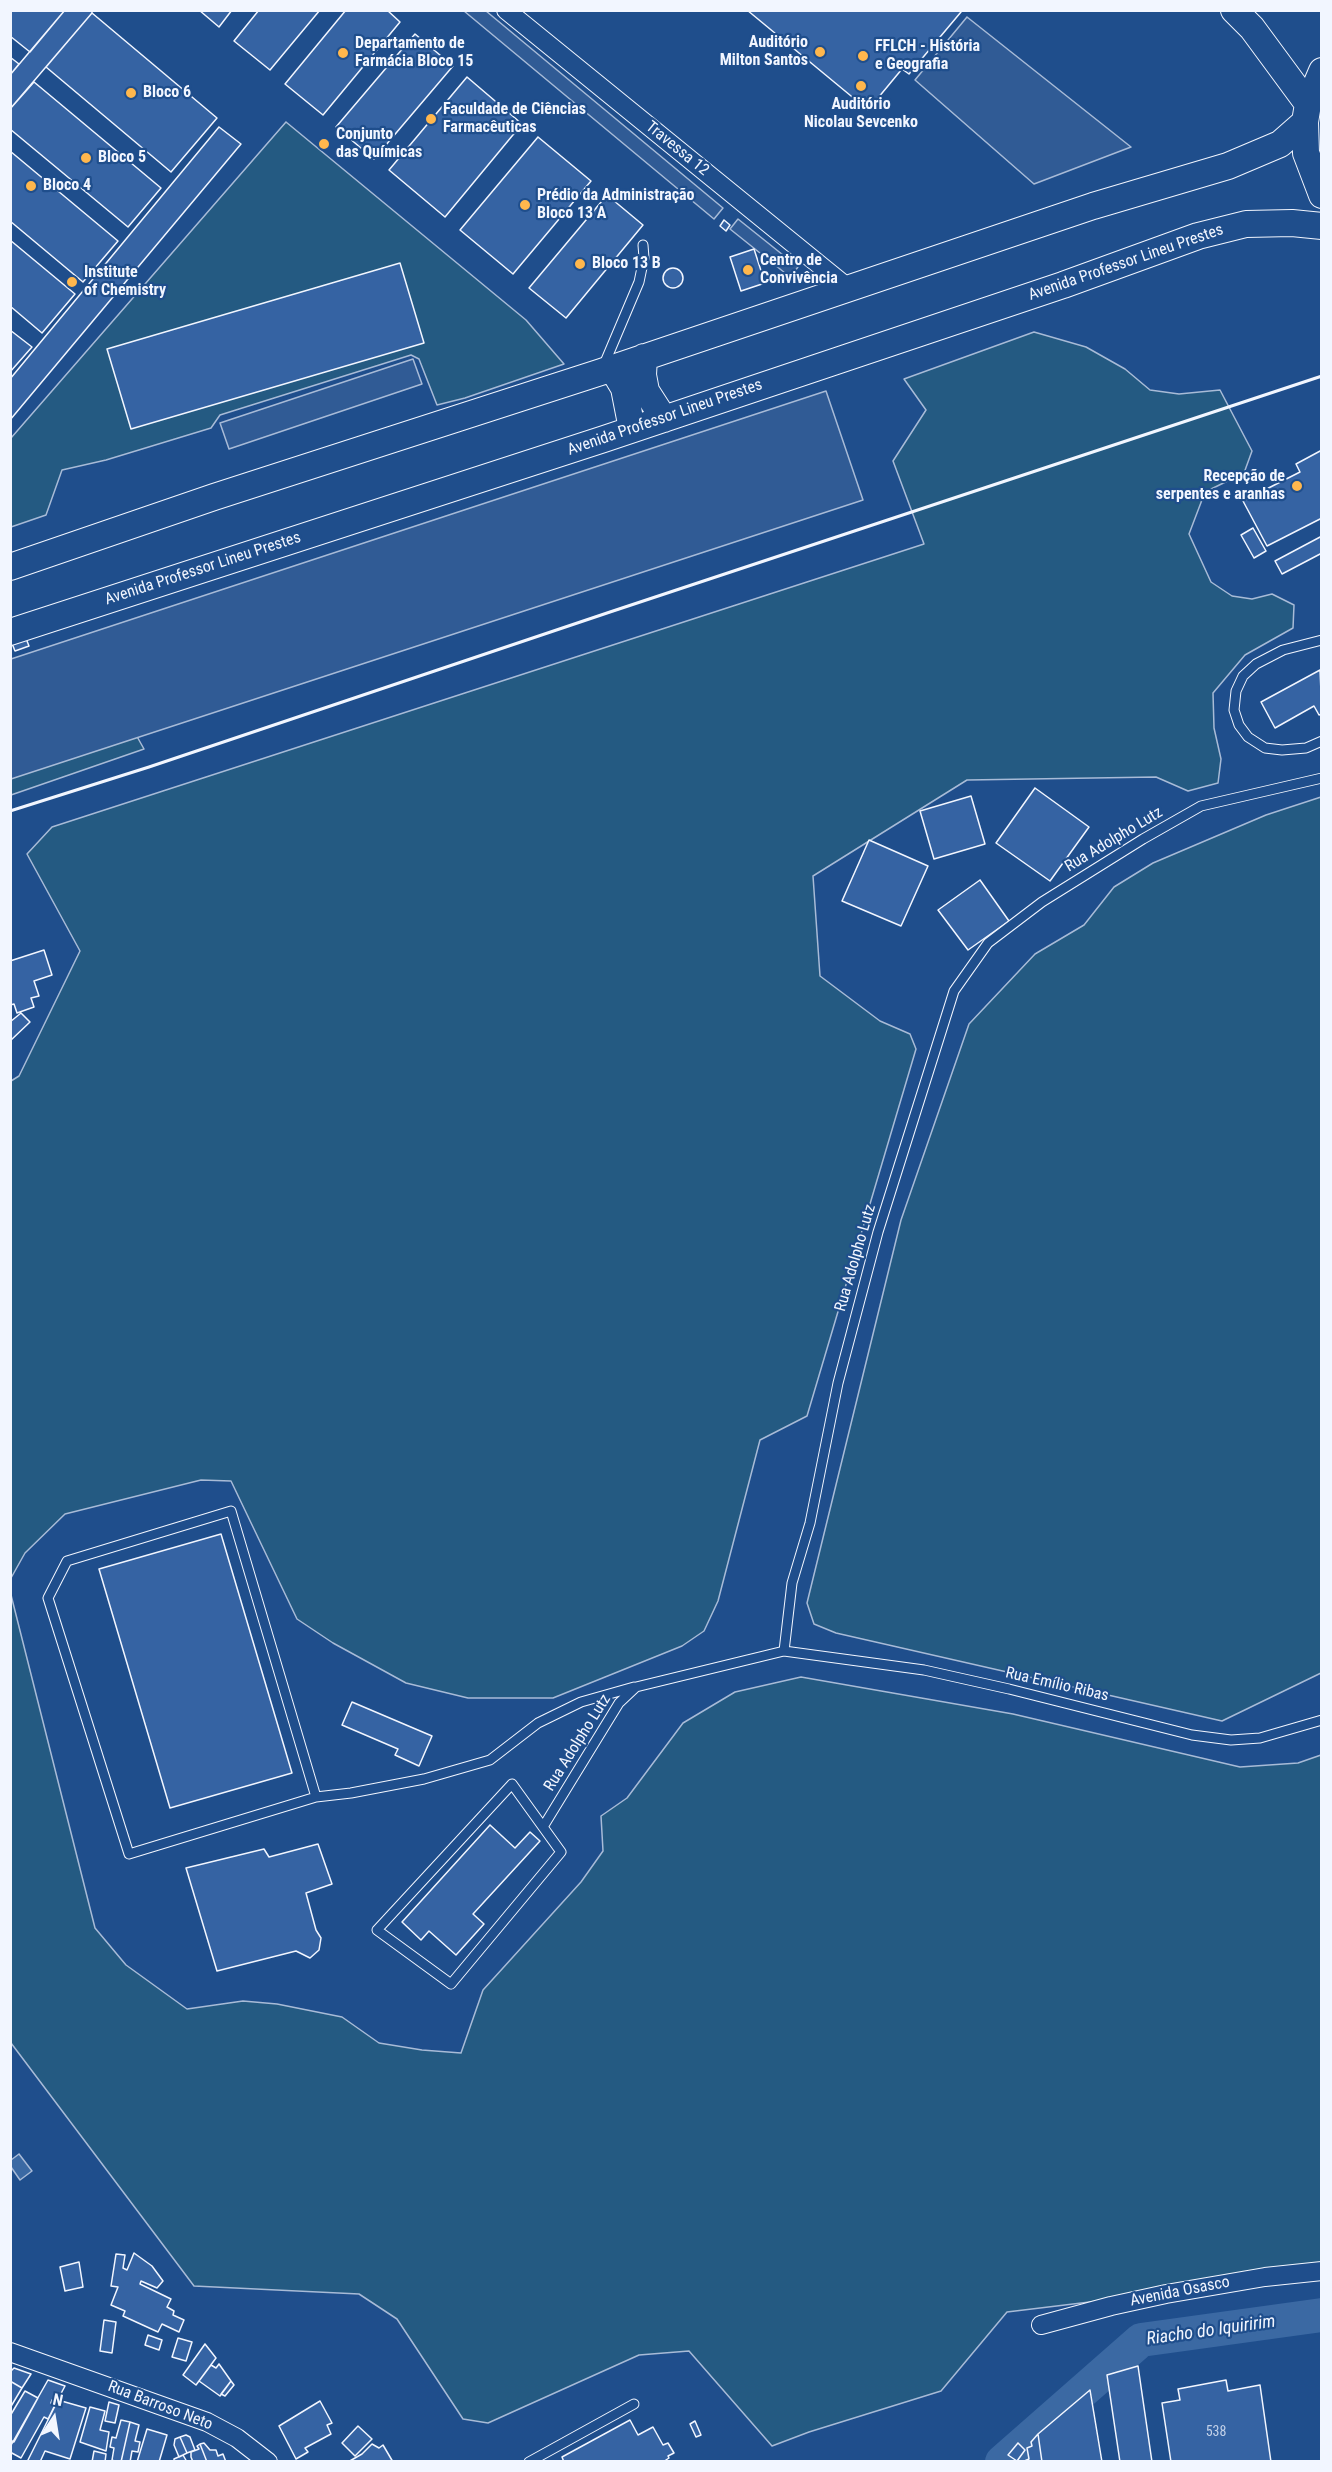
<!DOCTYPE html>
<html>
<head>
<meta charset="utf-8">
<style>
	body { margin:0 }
	#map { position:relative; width:1332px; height:2472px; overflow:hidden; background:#1f4e8c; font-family:"Roboto Condensed",sans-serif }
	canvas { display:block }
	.frame { position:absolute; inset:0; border:12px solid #f2f6ff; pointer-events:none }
	.north { position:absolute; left:24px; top:2388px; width:60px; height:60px; -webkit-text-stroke:4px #1f4e8c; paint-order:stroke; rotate:12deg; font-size:16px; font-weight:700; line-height:24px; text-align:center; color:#f2f6ff }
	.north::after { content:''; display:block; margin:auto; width:21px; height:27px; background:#f2f6ff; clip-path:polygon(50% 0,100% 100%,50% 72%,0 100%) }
</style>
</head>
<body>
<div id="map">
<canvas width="1332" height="2472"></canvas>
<div class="frame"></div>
<div class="north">N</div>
</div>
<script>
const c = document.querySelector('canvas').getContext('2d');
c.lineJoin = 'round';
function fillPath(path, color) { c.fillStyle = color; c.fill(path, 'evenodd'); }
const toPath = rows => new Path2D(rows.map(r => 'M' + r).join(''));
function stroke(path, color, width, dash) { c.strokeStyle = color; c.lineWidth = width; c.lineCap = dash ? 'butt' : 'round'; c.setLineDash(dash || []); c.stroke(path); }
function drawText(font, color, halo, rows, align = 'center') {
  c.font = font + ' "Roboto Condensed",sans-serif'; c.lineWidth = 4.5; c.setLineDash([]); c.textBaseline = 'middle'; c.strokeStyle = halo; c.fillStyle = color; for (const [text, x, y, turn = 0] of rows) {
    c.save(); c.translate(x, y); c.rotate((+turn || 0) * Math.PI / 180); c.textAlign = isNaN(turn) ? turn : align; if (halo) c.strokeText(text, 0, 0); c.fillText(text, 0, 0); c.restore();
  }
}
const green = toPath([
	[286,122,526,320,564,364,465,398,437,405,419,359,411,355,220,415,211,428,106,460,62,470,46,515,11,527,11,438,286,122],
	[1034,332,1086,347,1125,369,1150,390,1179,394,1220,390,1252,451,1244,473,1205,492,1189,534,1211,582,1232,596,1252,599,1272,594,1294,605,1293,628,1245,655,1213,693,1214,728,1221,759,1218,783,1188,791,1156,777,967,780,813,876,820,976,880,1021,910,1034,916,1049,807,1416,760,1440,718,1601,704,1631,682,1646,553,1698,468,1698,406,1683,333,1643,297,1619,231,1481,201,1480,65,1514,25,1553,11,1578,11,1081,19,1076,80,951,27,854,52,827,924,544,893,461,926,410,904,379,1034,332],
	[108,685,144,749,11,795,11,708,108,685],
	[1321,797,1321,1673,1222,1721,836,1633,814,1624,807,1603,901,1220,969,1024,1035,954,1084,925,1114,887,1153,863,1266,815,1321,797],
	[10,1591,95,1928,126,1965,187,2009,243,2001,277,2004,342,2017,379,2043,422,2050,461,2053,483,1990,581,1882,603,1851,601,1816,627,1798,683,1723,735,1692,801,1677,1013,1714,1240,1767,1298,1763,1321,1755,1321,2274,1007,2312,941,2391,809,2432,772,2446,689,2351,639,2355,488,2423,463,2419,397,2319,359,2294,194,2286,11,2043,10,1591]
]);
fillPath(green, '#245a82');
stroke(green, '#a8bbd7', 1.5);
const parking = toPath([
	[464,11,486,11,723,208,714,219,464,11],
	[967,17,1131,147,1034,184,915,80,967,17],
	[738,219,798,267,790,277,730,229,738,219],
	[413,359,422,384,229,449,220,423,413,359],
	[826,391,863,500,11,779,11,659,826,391]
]);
fillPath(parking, '#305b95');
stroke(parking, '#a8bbd7', 1.5);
const water = toPath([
	[19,2154,32,2171,20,2180,11,2167,11,2160,19,2154]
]);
fillPath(water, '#3b69a3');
stroke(water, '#a8bbd7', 1.5);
stroke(toPath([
	[1002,2462,1141,2340,1322,2315]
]), '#3b69a3', 34);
const building = toPath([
	[10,10,65,10,30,52,10,36,10,10],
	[65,10,92,10,92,13,10,109,10,75,65,10],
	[199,10,232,10,219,27,199,10],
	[259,10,320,10,270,70,234,41,259,10],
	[346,10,387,10,400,22,323,115,285,84,346,10],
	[747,10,960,10,961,12,909,74,902,69,868,110,747,10],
	[92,13,217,118,171,172,46,67,92,13],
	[415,34,453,66,374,159,336,127,415,34],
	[10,57,19,64,10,75,10,57],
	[467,77,522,124,445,217,389,170,467,77],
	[34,82,161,188,128,227,10,129,10,109,34,82],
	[219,127,241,144,10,420,10,379,219,127],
	[538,137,591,181,513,274,460,230,538,137],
	[10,151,118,241,83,282,10,221,10,151],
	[607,195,643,225,566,318,529,288,607,195],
	[724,220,730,225,726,231,720,226,724,220],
	[10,240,75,294,42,333,10,306,10,240],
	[754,249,765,283,741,291,730,257,754,249],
	[400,263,424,343,131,429,107,349,400,263],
	'663 278a10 10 0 1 1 20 0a10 10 0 1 1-20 0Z',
	[10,330,32,347,10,372,10,330],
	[1322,450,1322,518,1267,546,1243,501,1300,472,1296,464,1322,450],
	[1253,528,1266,551,1254,558,1241,535,1253,528],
	[1322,536,1322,553,1282,574,1275,561,1322,536],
	[25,636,29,646,15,651,11,641,25,636],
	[1320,670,1322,714,1319,715,1314,706,1275,728,1261,702,1320,670],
	[1035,788,1089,827,1050,881,996,843,1035,788],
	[971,796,985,844,934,859,920,811,971,796],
	[869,840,928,866,901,926,842,901,869,840],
	[980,880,1009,921,968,950,938,910,980,880],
	[44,950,52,975,34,981,39,996,31,998,34,1007,17,1013,14,1004,10,1005,10,961,44,950],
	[21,1013,30,1022,10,1041,10,1022,21,1013],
	[221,1534,292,1773,170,1808,99,1569,221,1534],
	[352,1702,432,1736,419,1766,395,1755,398,1749,342,1725,352,1702],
	[490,1825,515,1848,530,1832,540,1841,473,1914,484,1924,456,1955,429,1931,421,1940,402,1922,490,1825],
	[318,1844,332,1884,306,1893,316,1930,321,1938,319,1950,310,1958,296,1951,217,1971,186,1868,264,1849,269,1857,318,1844],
	[134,2253,152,2266,163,2281,157,2288,141,2281,140,2284,171,2299,167,2307,174,2311,173,2315,184,2320,179,2332,162,2324,158,2332,123,2316,125,2311,111,2305,118,2287,111,2286,116,2254,125,2255,123,2268,127,2270,134,2253],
	[79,2262,83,2287,65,2291,60,2267,79,2262],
	[104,2320,116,2322,112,2353,100,2351,104,2320],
	[148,2335,162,2340,159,2350,145,2345,148,2335],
	[178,2338,192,2342,186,2361,172,2357,178,2338],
	[205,2344,216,2358,196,2385,183,2375,205,2344],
	[219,2364,231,2381,220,2396,199,2381,211,2365,216,2368,219,2364],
	[1138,2366,1152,2462,1120,2462,1107,2375,1138,2366],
	[14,2368,31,2374,22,2388,10,2381,10,2372,14,2368],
	[48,2380,65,2386,56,2403,52,2400,51,2403,55,2405,48,2419,44,2417,21,2458,10,2452,10,2447,48,2380],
	[1226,2380,1228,2391,1260,2385,1271,2462,1171,2462,1162,2403,1180,2400,1178,2389,1226,2380],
	[10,2381,22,2388,10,2408,10,2381],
	[231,2381,234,2385,225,2396,221,2394,231,2381],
	[1090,2390,1102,2462,1042,2462,1038,2434,1090,2390],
	[25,2391,38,2398,14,2442,10,2440,10,2416,25,2391],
	[58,2400,86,2408,70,2459,45,2451,40,2462,27,2462,58,2400],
	[320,2401,332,2423,327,2425,331,2434,305,2448,308,2452,296,2459,279,2426,320,2401],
	[109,2402,119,2405,115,2423,105,2421,109,2402],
	[90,2407,105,2411,100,2430,109,2432,106,2451,80,2442,90,2407],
	[121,2420,130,2422,121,2462,116,2462,112,2460,114,2448,110,2447,112,2437,116,2438,121,2420],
	[630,2420,638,2435,653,2427,663,2445,668,2443,674,2453,668,2456,669,2458,663,2462,564,2462,562,2457,630,2420],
	[695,2421,701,2435,696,2437,690,2424,695,2421],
	[130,2422,139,2425,135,2441,140,2442,138,2452,132,2451,130,2462,121,2462,130,2422],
	[358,2426,372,2439,355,2456,342,2443,358,2426],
	[147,2429,167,2435,159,2462,137,2462,147,2429],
	[1038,2434,1042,2462,1022,2462,1029,2459,1027,2448,1032,2446,1031,2442,1038,2434],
	[186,2435,190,2437,195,2450,187,2453,180,2437,186,2435],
	[180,2437,187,2453,179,2457,174,2445,175,2439,180,2437],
	[204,2443,210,2450,216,2450,218,2456,223,2454,226,2462,207,2462,200,2444,204,2443],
	[1018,2443,1025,2450,1017,2461,1008,2455,1018,2443],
	[200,2444,207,2462,193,2462,191,2457,191,2452,199,2449,197,2446,200,2444],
	[372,2444,379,2448,383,2445,393,2462,348,2462,362,2454,372,2444],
	[94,2451,106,2454,105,2462,92,2462,94,2451],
	[183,2455,187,2462,174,2462,174,2459,183,2455]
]);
fillPath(building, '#3563a3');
stroke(building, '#f2f6ff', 1.5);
const lane = toPath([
	[603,367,639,282,644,258,643,245],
	[1322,640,1283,650,1256,664,1243,676,1236,691,1234,710,1239,725,1248,737,1265,748,1282,750,1306,748,1322,741],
	[784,1651,924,1670,1009,1689,1192,1735,1231,1740,1260,1738,1322,1720],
	[512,1784,561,1852,451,1984,377,1930,512,1784],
	[316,1797,129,1854,48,1598,67,1561,231,1511,316,1797,351,1793,424,1779,490,1760,538,1723,581,1702,634,1687],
	[543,1827,619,1703,636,1687,784,1651,792,1583,810,1523,838,1383,878,1232,954,991,988,943,1042,902,1143,839,1201,806,1322,778],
	[529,2462,634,2404]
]);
const street = toPath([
	[506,10,848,288],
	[1041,2325,1111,2306,1166,2294,1265,2277,1322,2271],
	[10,2352,207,2422,237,2438,268,2462]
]);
const secondary = toPath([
	[1234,10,1252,28,1308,104],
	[1322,71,1308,104,1305,122,1306,153,1322,195],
	[644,357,643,375,646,391,664,419],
	[612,368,624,388,632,429],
	[10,567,214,497,601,372,1093,206,1228,166,1280,144,1305,122],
	[10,632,604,439,1063,285,1198,236,1246,224,1292,223,1322,226]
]);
stroke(lane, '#f2f6ff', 11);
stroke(street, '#f2f6ff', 20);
stroke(secondary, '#f2f6ff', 28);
stroke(lane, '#1f4e8c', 9);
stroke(street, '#1f4e8c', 18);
stroke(secondary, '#1f4e8c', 26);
stroke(toPath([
	[10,811,149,767,610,612,1322,376]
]), '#f2f6ff', 3);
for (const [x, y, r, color] of [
	[820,52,6,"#ffb74d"],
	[343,53,6,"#ffb74d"],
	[863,56,6,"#ffb74d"],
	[861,86,6,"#ffb74d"],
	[131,93,6,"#ffb74d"],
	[431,119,6,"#ffb74d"],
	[324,144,6,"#ffb74d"],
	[86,158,6,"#ffb74d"],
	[31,186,6,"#ffb74d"],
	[525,205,6,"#ffb74d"],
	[580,264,6,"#ffb74d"],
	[748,270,6,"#ffb74d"],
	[72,282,6,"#ffb74d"],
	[1297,486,6,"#ffb74d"]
]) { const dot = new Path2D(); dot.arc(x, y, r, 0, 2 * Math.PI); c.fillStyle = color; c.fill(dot); stroke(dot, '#1f4e8c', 2); }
drawText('14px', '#c3d1e8', null, [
	["538",1216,2432]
]);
drawText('bold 16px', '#f2f6ff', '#1f4e8c', [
	["Auditório",808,43,"right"],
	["Milton Santos",808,61,"right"],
	["Departamento de",355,44],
	["Farmácia Bloco 15",355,62],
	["FFLCH - História",875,47],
	["e Geografia",875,65],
	["Bloco 6",143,93],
	["Auditório",861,105,"center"],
	["Nicolau Sevcenko",861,123,"center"],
	["Faculdade de Ciências",443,110],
	["Farmacêuticas",443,128],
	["Conjunto",336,135],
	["das Químicas",336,153],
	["Bloco 5",98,158],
	["Bloco 4",43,186],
	["Prédio da Administração",537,196],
	["Bloco 13 A",537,214],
	["Centro de",760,261],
	["Convivência",760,279],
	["Bloco 13 B",592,264],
	["Institute",84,273],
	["of Chemistry",84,291],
	["Recepção de",1285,477,"right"],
	["serpentes e aranhas",1285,495,"right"]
], 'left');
drawText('16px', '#f2f6ff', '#1f4e8c', [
	["Travessa 12",677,149,39],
	["Avenida Professor Lineu Prestes",1126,263,-19],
	["Avenida Professor Lineu Prestes",665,418,-19],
	["Avenida Professor Lineu Prestes",203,569,-18],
	["Rua Adolpho Lutz",1114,840,-31],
	["Rua Adolpho Lutz",856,1258,-74],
	["Rua Emílio Ribas",1057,1685,13],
	["Rua Adolpho Lutz",578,1743,-58],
	["Avenida Osasco",1180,2292,-11],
	["Rua Barroso Neto",160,2406,21]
]);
drawText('italic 18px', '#f2f6ff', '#1f4e8c', [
	["Riacho do Iquiririm",1211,2331,-8]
]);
</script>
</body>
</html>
